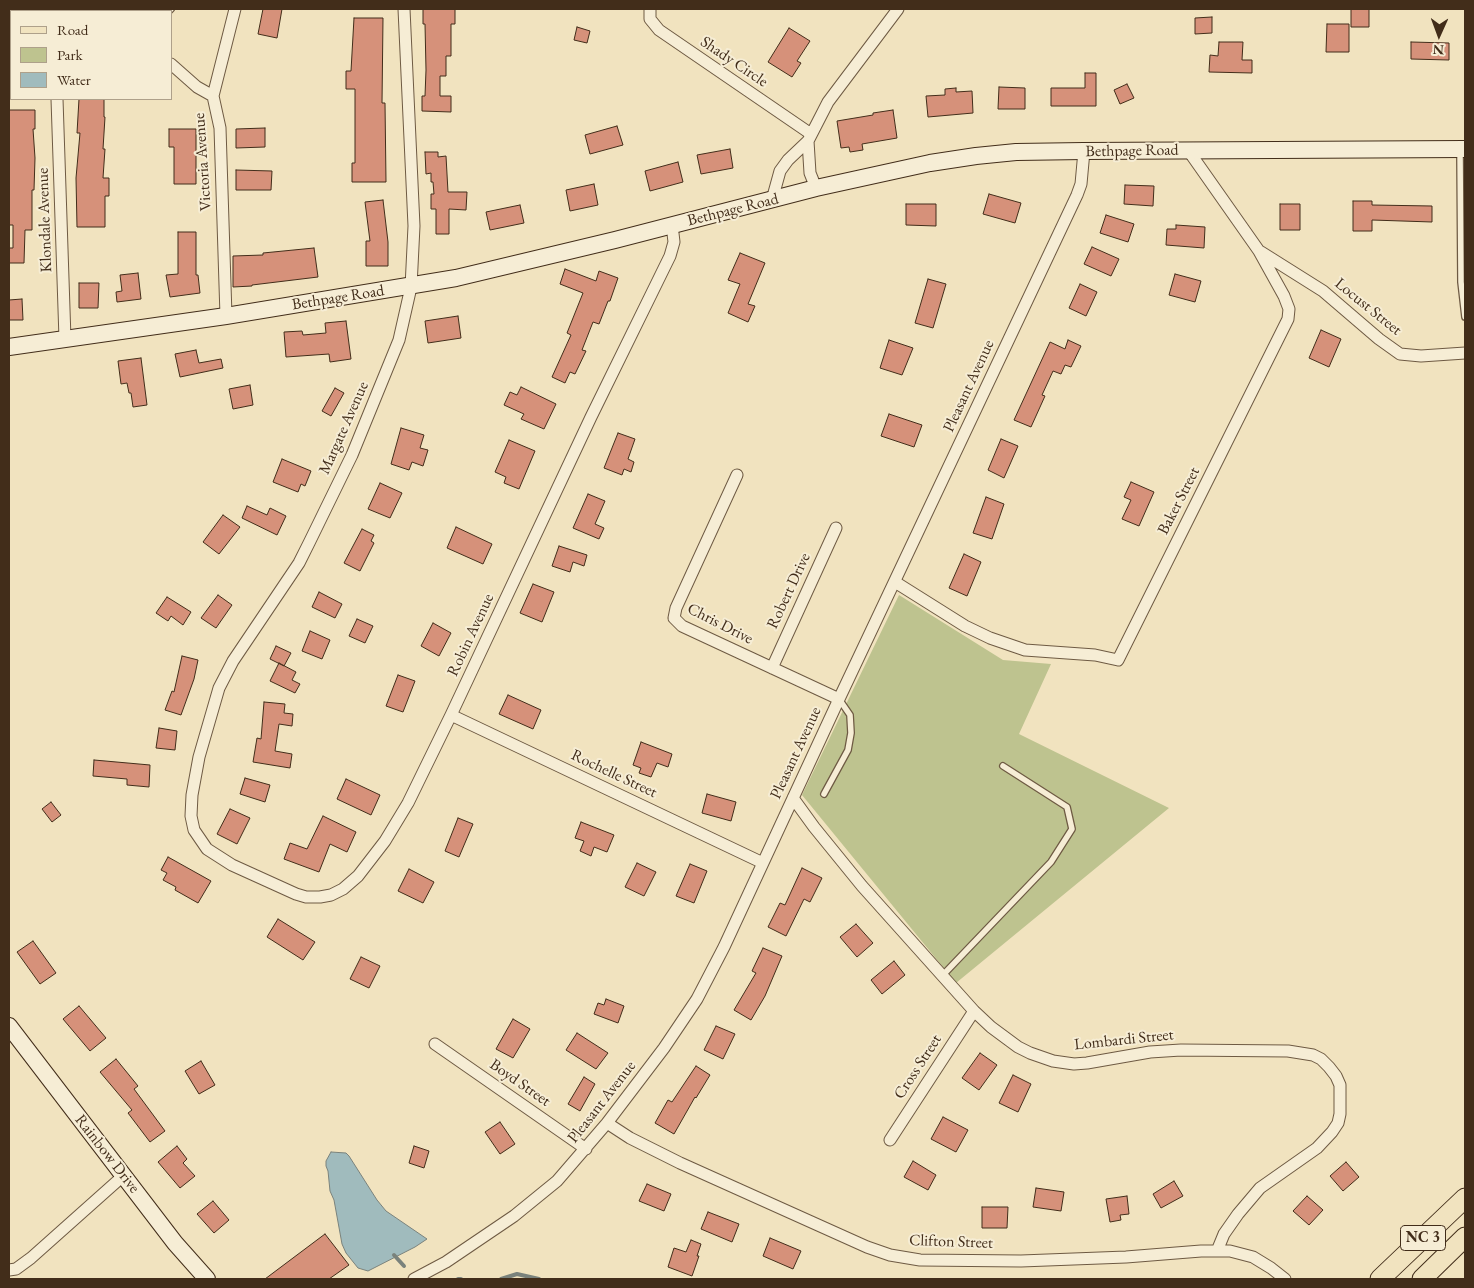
<!DOCTYPE html>
<html>
<head>
<meta charset="utf-8">
<style>
	body { margin:0 }
	#map { position:relative; width:1474px; height:1288px; overflow:hidden; background:#f1e3bf; font-family:"EB Garamond",serif }
	canvas { display:block }
	.frame { position:absolute; inset:0; border:10px solid #422d1a; pointer-events:none }
	.legend { position:absolute; left:10px; top:10px; width:162px; height:90px; box-sizing:border-box; background:#f6edd5; border:1px solid #aea08a; margin:0; padding:6px 9px; list-style:none; font-size:15px; color:#422d1a }
	.legend li { display:flex; align-items:center; gap:10px; height:25px }
	.legend b { width:25px; border:1px solid #aea08a }
	.north { position:absolute; left:1414px; top:10px; width:50px; height:50px; -webkit-text-stroke:4px #f6edd5; paint-order:stroke; rotate:182deg; font-size:14px; font-weight:700; line-height:20px; text-align:center; color:#422d1a }
	.north::after { content:''; display:block; margin:auto; width:18px; height:22px; background:#422d1a; clip-path:polygon(50% 0,100% 100%,50% 72%,0 100%) }
</style>
</head>
<body>
<div id="map">
<canvas width="1474" height="1288"></canvas>
<div class="frame"></div>
<ul class="legend">
<li><b style="height:6px;background:#f1e3bf"></b>Road</li>
<li><b style="height:14px;background:#bec38f"></b>Park</li>
<li><b style="height:14px;background:#a0bbbd"></b>Water</li>
</ul>
<div class="north">N</div>
</div>
<script>
const c = document.querySelector('canvas').getContext('2d');
c.lineJoin = 'round';
function fillPath(path, color) { c.fillStyle = color; c.fill(path, 'evenodd'); }
const toPath = rows => new Path2D(rows.map(r => 'M' + r).join(''));
function stroke(path, color, width, dash) { c.strokeStyle = color; c.lineWidth = width; c.lineCap = dash ? 'butt' : 'round'; c.setLineDash(dash || []); c.stroke(path); }
function drawText(font, color, halo, rows, align = 'center') {
  c.font = font + ' "EB Garamond",serif'; c.lineWidth = 4; c.setLineDash([]); c.textBaseline = 'middle'; c.strokeStyle = halo; c.fillStyle = color; for (const [text, x, y, turn = 0] of rows) {
    c.save(); c.translate(x, y); c.rotate((+turn || 0) * Math.PI / 180); c.textAlign = isNaN(turn) ? turn : align; if (halo) c.strokeText(text, 0, 0); c.fillText(text, 0, 0); c.restore();
  }
}
fillPath(toPath([
	[899,595,1003,660,1051,664,1019,734,1169,808,956,983,802,795]
]), '#bec38f');
const water = toPath([
	[331,1152,346,1153,349,1156,377,1200,386,1211,427,1239,415,1247,368,1271,358,1268,346,1253,342,1244,334,1200,330,1191,328,1171,326,1166,326,1161,331,1152]
]);
fillPath(water, '#a0bbbd');
stroke(water, '#7a827c', 1);
stroke(toPath([
	[394,1255,404,1266],
	[458,1279,461,1279],
	[501,1279,517,1274,539,1279]
]), '#7a827c', 4);
const building = toPath([
	[263,9,282,9,277,38,258,34,263,9],
	[423,9,455,9,455,24,451,24,451,56,446,56,446,76,440,76,440,96,451,96,451,112,422,111,422,96,425,96,426,70,425,24,423,24,423,9],
	[1351,9,1369,9,1369,27,1351,27,1351,9],
	[1212,17,1212,33,1195,34,1195,18,1212,17],
	[354,18,383,18,382,103,385,103,386,182,352,182,352,163,355,163,355,89,346,89,346,71,351,71,354,18],
	[1327,24,1349,24,1349,52,1326,52,1327,24],
	[577,27,590,31,587,43,574,40,577,27],
	[789,28,810,41,797,61,801,63,792,77,768,62,789,28],
	[1219,42,1243,42,1242,60,1252,60,1252,73,1209,72,1210,55,1218,56,1219,42],
	[1411,42,1449,43,1449,60,1411,59,1411,42],
	[1085,73,1096,73,1096,106,1051,106,1051,88,1085,88,1085,73],
	[1127,84,1134,98,1120,104,1114,90,1127,84],
	[999,87,1025,88,1025,109,998,109,999,87],
	[956,88,956,92,972,91,973,113,928,117,926,96,945,95,945,89,956,88],
	[79,99,104,99,104,117,105,117,103,149,105,149,103,178,109,178,109,196,105,196,105,227,77,227,76,178,80,133,77,133,79,99],
	[9,110,35,110,35,129,33,129,35,158,34,190,32,190,32,230,25,230,24,263,9,263,9,248,13,248,13,225,9,225,9,110],
	[893,110,897,138,862,144,863,150,850,152,849,147,841,148,837,121,873,115,873,113,893,110],
	[617,126,623,145,590,154,585,135,617,126],
	[265,128,265,147,236,148,236,129,265,128],
	[169,129,196,129,196,184,174,184,174,147,169,147,169,129],
	[730,149,733,168,701,174,697,155,730,149],
	[425,152,438,152,438,157,446,156,448,192,467,192,466,210,449,209,449,234,436,234,436,209,431,209,431,194,434,194,433,182,431,182,431,173,426,174,425,152],
	[678,162,683,182,650,191,645,171,678,162],
	[236,170,272,171,271,190,236,190,236,170],
	[594,184,598,205,570,211,566,190,594,184],
	[1125,185,1154,186,1153,206,1124,204,1125,185],
	[989,194,1021,203,1015,223,983,214,989,194],
	[383,200,388,242,388,266,366,266,366,241,370,241,365,202,383,200],
	[1353,201,1372,201,1372,205,1432,206,1432,222,1372,220,1372,231,1353,231,1353,201],
	[906,204,936,204,936,226,906,225,906,204],
	[1280,204,1300,204,1300,230,1280,230,1280,204],
	[520,205,524,223,490,230,486,212,520,205],
	[1106,215,1134,224,1128,242,1100,233,1106,215],
	[1176,225,1205,227,1204,248,1166,245,1167,229,1176,229,1176,225],
	[178,232,196,232,196,275,198,275,200,293,170,297,166,275,178,274,178,232],
	[1092,247,1119,259,1111,276,1084,264,1092,247],
	[314,248,318,277,252,285,252,286,233,287,233,256,263,255,263,253,314,248],
	[740,253,765,263,748,304,755,306,748,322,728,313,740,284,728,280,740,253],
	[565,269,596,281,599,271,618,278,610,301,608,301,599,324,593,322,582,350,586,351,575,374,570,372,565,383,552,377,571,335,567,333,583,293,560,284,565,269],
	[138,273,141,299,117,302,116,292,122,291,120,275,138,273],
	[1175,274,1201,281,1195,302,1169,295,1175,274],
	[928,279,946,284,933,328,915,323,928,279],
	[79,283,99,283,98,308,79,308,79,283],
	[1080,284,1097,292,1086,316,1069,308,1080,284],
	[22,299,23,320,9,320,9,300,22,299],
	[458,316,461,338,428,343,425,321,458,316],
	[346,321,351,359,330,362,329,354,286,357,284,332,302,331,303,335,326,333,325,323,346,321],
	[1321,330,1341,339,1329,367,1309,358,1321,330],
	[889,340,913,348,902,375,880,368,889,340],
	[1068,340,1081,346,1071,367,1065,365,1061,374,1053,371,1042,395,1045,396,1031,427,1014,420,1050,342,1065,349,1068,340],
	[196,350,199,363,221,359,223,368,180,377,175,354,196,350],
	[141,358,147,405,133,407,131,393,129,393,127,383,121,384,118,361,141,358],
	[250,385,253,405,233,409,229,389,250,385],
	[521,387,556,404,544,429,521,419,524,414,504,405,510,392,517,395,521,387],
	[335,388,344,393,331,416,322,411,335,388],
	[889,414,922,425,914,447,881,436,889,414],
	[401,428,424,435,420,448,428,450,423,466,412,462,409,470,391,464,401,428],
	[618,433,635,439,628,459,634,462,631,472,624,469,622,475,604,468,618,433],
	[1001,439,1018,446,1004,478,988,470,1001,439],
	[509,440,535,451,519,489,504,483,506,477,495,472,509,440],
	[282,459,311,471,305,486,301,484,298,492,273,482,282,459],
	[1131,482,1154,492,1139,526,1122,519,1131,500,1124,497,1131,482],
	[380,483,402,493,390,518,368,509,380,483],
	[588,494,605,501,595,524,604,528,599,539,573,528,588,494],
	[986,497,1004,504,992,539,973,533,986,497],
	[247,506,267,515,270,508,286,516,277,535,242,518,247,506],
	[223,515,240,527,219,554,203,542,223,515],
	[456,527,492,544,483,564,447,548,456,527],
	[362,529,374,535,371,541,374,543,360,571,344,563,362,529],
	[559,546,587,555,584,566,573,562,570,572,552,566,559,546],
	[964,554,981,562,967,596,949,588,964,554],
	[533,584,554,592,542,622,520,613,533,584],
	[319,592,342,604,335,618,312,607,319,592],
	[218,595,232,605,216,628,201,618,218,595],
	[167,597,191,612,183,625,171,616,168,621,156,613,167,597],
	[357,619,373,626,365,643,349,636,357,619],
	[433,623,451,633,439,656,421,646,433,623],
	[310,631,330,640,322,659,302,651,310,631],
	[276,646,291,653,284,666,270,659,276,646],
	[182,656,198,660,194,679,181,715,165,710,172,691,174,692,182,656],
	[279,663,296,672,292,680,300,684,295,693,270,681,279,663],
	[398,675,415,681,403,712,386,706,398,675],
	[508,695,541,710,533,729,499,714,508,695],
	[264,702,285,704,284,713,293,714,292,726,279,724,275,751,292,754,290,768,253,762,257,738,261,739,264,702],
	[159,728,177,731,175,750,156,748,159,728],
	[641,742,672,754,668,767,657,763,651,777,639,773,641,768,633,765,641,742],
	[94,760,150,765,149,787,127,785,127,779,93,776,94,760],
	[245,778,270,785,265,802,240,794,245,778],
	[346,779,380,795,371,815,337,799,346,779],
	[707,794,736,802,731,821,702,813,707,794],
	[51,802,61,815,52,822,42,809,51,802],
	[230,809,250,818,237,844,217,834,230,809],
	[323,816,356,832,347,852,330,844,319,872,284,859,290,843,307,849,323,816],
	[458,818,473,824,459,857,445,851,458,818],
	[581,822,614,835,607,852,594,847,591,856,580,851,584,841,575,838,581,822],
	[168,857,211,881,198,903,175,890,176,887,163,880,167,873,161,870,168,857],
	[637,863,656,872,644,896,625,887,637,863],
	[690,864,707,871,694,903,676,896,690,864],
	[802,868,822,878,810,902,804,899,786,936,768,927,780,903,785,905,802,868],
	[409,869,434,882,423,903,398,891,409,869],
	[278,919,315,942,303,960,267,937,278,919],
	[856,924,873,943,857,957,840,937,856,924],
	[33,941,56,973,40,984,17,952,33,941],
	[763,948,782,956,765,996,751,1020,734,1010,756,973,752,971,763,948],
	[361,957,380,966,369,988,350,979,361,957],
	[894,961,905,975,882,994,871,980,894,961],
	[606,999,624,1006,618,1023,594,1014,598,1003,604,1005,606,999],
	[79,1006,106,1038,90,1051,63,1019,79,1006],
	[513,1019,530,1029,513,1058,496,1049,513,1019],
	[716,1026,735,1034,723,1059,704,1050,716,1026],
	[577,1033,608,1053,596,1069,566,1050,577,1033],
	[980,1053,997,1065,979,1090,962,1078,980,1053],
	[116,1059,138,1086,134,1089,165,1131,150,1142,128,1113,132,1110,100,1072,116,1059],
	[201,1061,215,1085,199,1094,185,1071,201,1061],
	[696,1066,710,1075,696,1098,695,1097,674,1134,655,1123,668,1100,672,1102,696,1066],
	[1013,1075,1031,1084,1018,1112,999,1103,1013,1075],
	[584,1077,595,1084,580,1111,568,1104,584,1077],
	[943,1117,968,1130,956,1152,931,1139,943,1117],
	[500,1122,515,1144,500,1154,485,1132,500,1122],
	[177,1146,187,1159,183,1163,195,1176,180,1188,158,1162,177,1146],
	[414,1146,429,1151,424,1168,409,1163,414,1146],
	[913,1161,936,1175,928,1190,904,1177,913,1161],
	[1346,1162,1359,1177,1343,1191,1330,1176,1346,1162],
	[1174,1181,1183,1196,1161,1208,1153,1194,1174,1181],
	[647,1184,671,1194,664,1211,639,1201,647,1184],
	[1036,1188,1064,1192,1061,1211,1033,1207,1036,1188],
	[1127,1196,1129,1214,1120,1215,1121,1220,1110,1222,1106,1199,1127,1196],
	[1307,1196,1323,1210,1309,1225,1293,1211,1307,1196],
	[213,1201,229,1220,214,1233,197,1214,213,1201],
	[982,1207,1008,1207,1007,1228,982,1228,982,1207],
	[708,1212,739,1224,732,1242,701,1229,708,1212],
	[325,1234,349,1265,329,1279,265,1279,325,1234],
	[770,1238,801,1251,793,1269,763,1256,770,1238],
	[691,1240,701,1244,697,1256,699,1256,692,1276,668,1267,674,1248,686,1252,691,1240]
]);
fillPath(building, '#d6917a');
stroke(building, '#422d1a', 1);
const lane = toPath([
	[169,11,171,9],
	[1460,151,1461,282,1465,317],
	[824,794,848,750,851,733,850,715,839,699],
	[942,976,1051,862,1072,829,1067,807,1003,766]
]);
const street = toPath([
	[54,9,54,11],
	[108,9,111,11],
	[404,9,414,226,411,287,399,340,352,455,309,543,299,563,233,661,219,688,199,757,192,795,191,816,194,830,207,849,232,865,296,894,306,897,320,897,331,895,343,889,358,876,385,841,408,803,451,715,591,417,670,256,674,242,672,225],
	[650,9,650,19,659,30,811,134],
	[171,64,197,87,213,96],
	[57,99,65,339],
	[808,141,810,173,816,188],
	[772,200,780,171,788,160,808,141,828,102,898,9],
	[1261,252,1323,291,1379,339,1400,354,1421,356,1465,353],
	[226,316,220,128,213,96,235,9],
	[737,475,676,608,674,618,682,626,839,699],
	[895,582,965,626,990,638,1025,650,1095,655,1118,660,1288,319,1289,309,1284,296,1259,251,1188,150],
	[772,668,836,528],
	[451,715,763,863],
	[793,798,814,827,862,886,974,1011,991,1027,1018,1047,1030,1053,1053,1061,1074,1064,1087,1063,1150,1052,1181,1050,1288,1051,1313,1055,1321,1059,1329,1067,1336,1076,1340,1085,1340,1114,1338,1123,1332,1132,1317,1148,1260,1188,1238,1214,1224,1234,1217,1251],
	[435,1044,586,1149],
	[607,1123,630,1138,680,1163,867,1247,890,1255,920,1260,1021,1261,1126,1257,1201,1251,1230,1251,1253,1257,1271,1268,1285,1279],
	[890,1140,974,1011],
	[9,1270,16,1269,31,1258,123,1176],
	[414,1279,446,1262,514,1216,557,1181,607,1123,664,1048,697,999,724,947,839,699,1077,195,1081,184,1084,151]
]);
const secondary = toPath([
	[9,347,226,316,456,278,615,240,816,188,930,163,976,156,1016,152,1084,151,1465,149],
	[9,1026,175,1243,207,1279]
]);
const primary = toPath([
	[1380,1279,1465,1198],
	[1422,1279,1465,1237]
]);
stroke(lane, '#6e5a43', 8);
stroke(street, '#6e5a43', 13);
stroke(secondary, '#422d1a', 18);
stroke(primary, '#422d1a', 21);
stroke(lane, '#f6edd5', 5.5);
stroke(street, '#f6edd5', 11);
stroke(secondary, '#f6edd5', 16);
stroke(primary, '#f1e3bf', 19);
for (const [x, y, w] of [
	[1423,1238,45]
]) { const box = new Path2D(); box.roundRect(x - w / 2, y - 12.5, w, 25, 4); c.fillStyle = '#f6edd5'; c.fill(box); stroke(box, '#422d1a', 1); }
drawText('bold 15px', '#422d1a', null, [
	["NC 3",1423,1238]
]);
drawText('16px', '#422d1a', '#f6edd5', [
	["Shady Circle",734,62,34],
	["Bethpage Road",1132,151,-1],
	["Victoria Avenue",203,162,-94],
	["Bethpage Road",733,210,-14],
	["Klondale Avenue",45,220,-92],
	["Bethpage Road",338,298,-9],
	["Locust Street",1368,307,39],
	["Pleasant Avenue",969,386,-65],
	["Margate Avenue",344,428,-66],
	["Baker Street",1179,501,-63],
	["Robert Drive",789,591,-65],
	["Chris Drive",720,624,27],
	["Robin Avenue",471,635,-65],
	["Pleasant Avenue",796,753,-65],
	["Rochelle Street",614,774,25],
	["Lombardi Street",1124,1040,-6],
	["Cross Street",918,1067,-57],
	["Boyd Street",520,1083,35],
	["Pleasant Avenue",602,1102,-52],
	["Rainbow Drive",107,1154,52],
	["Clifton Street",951,1242,2]
]);
</script>
</body>
</html>
